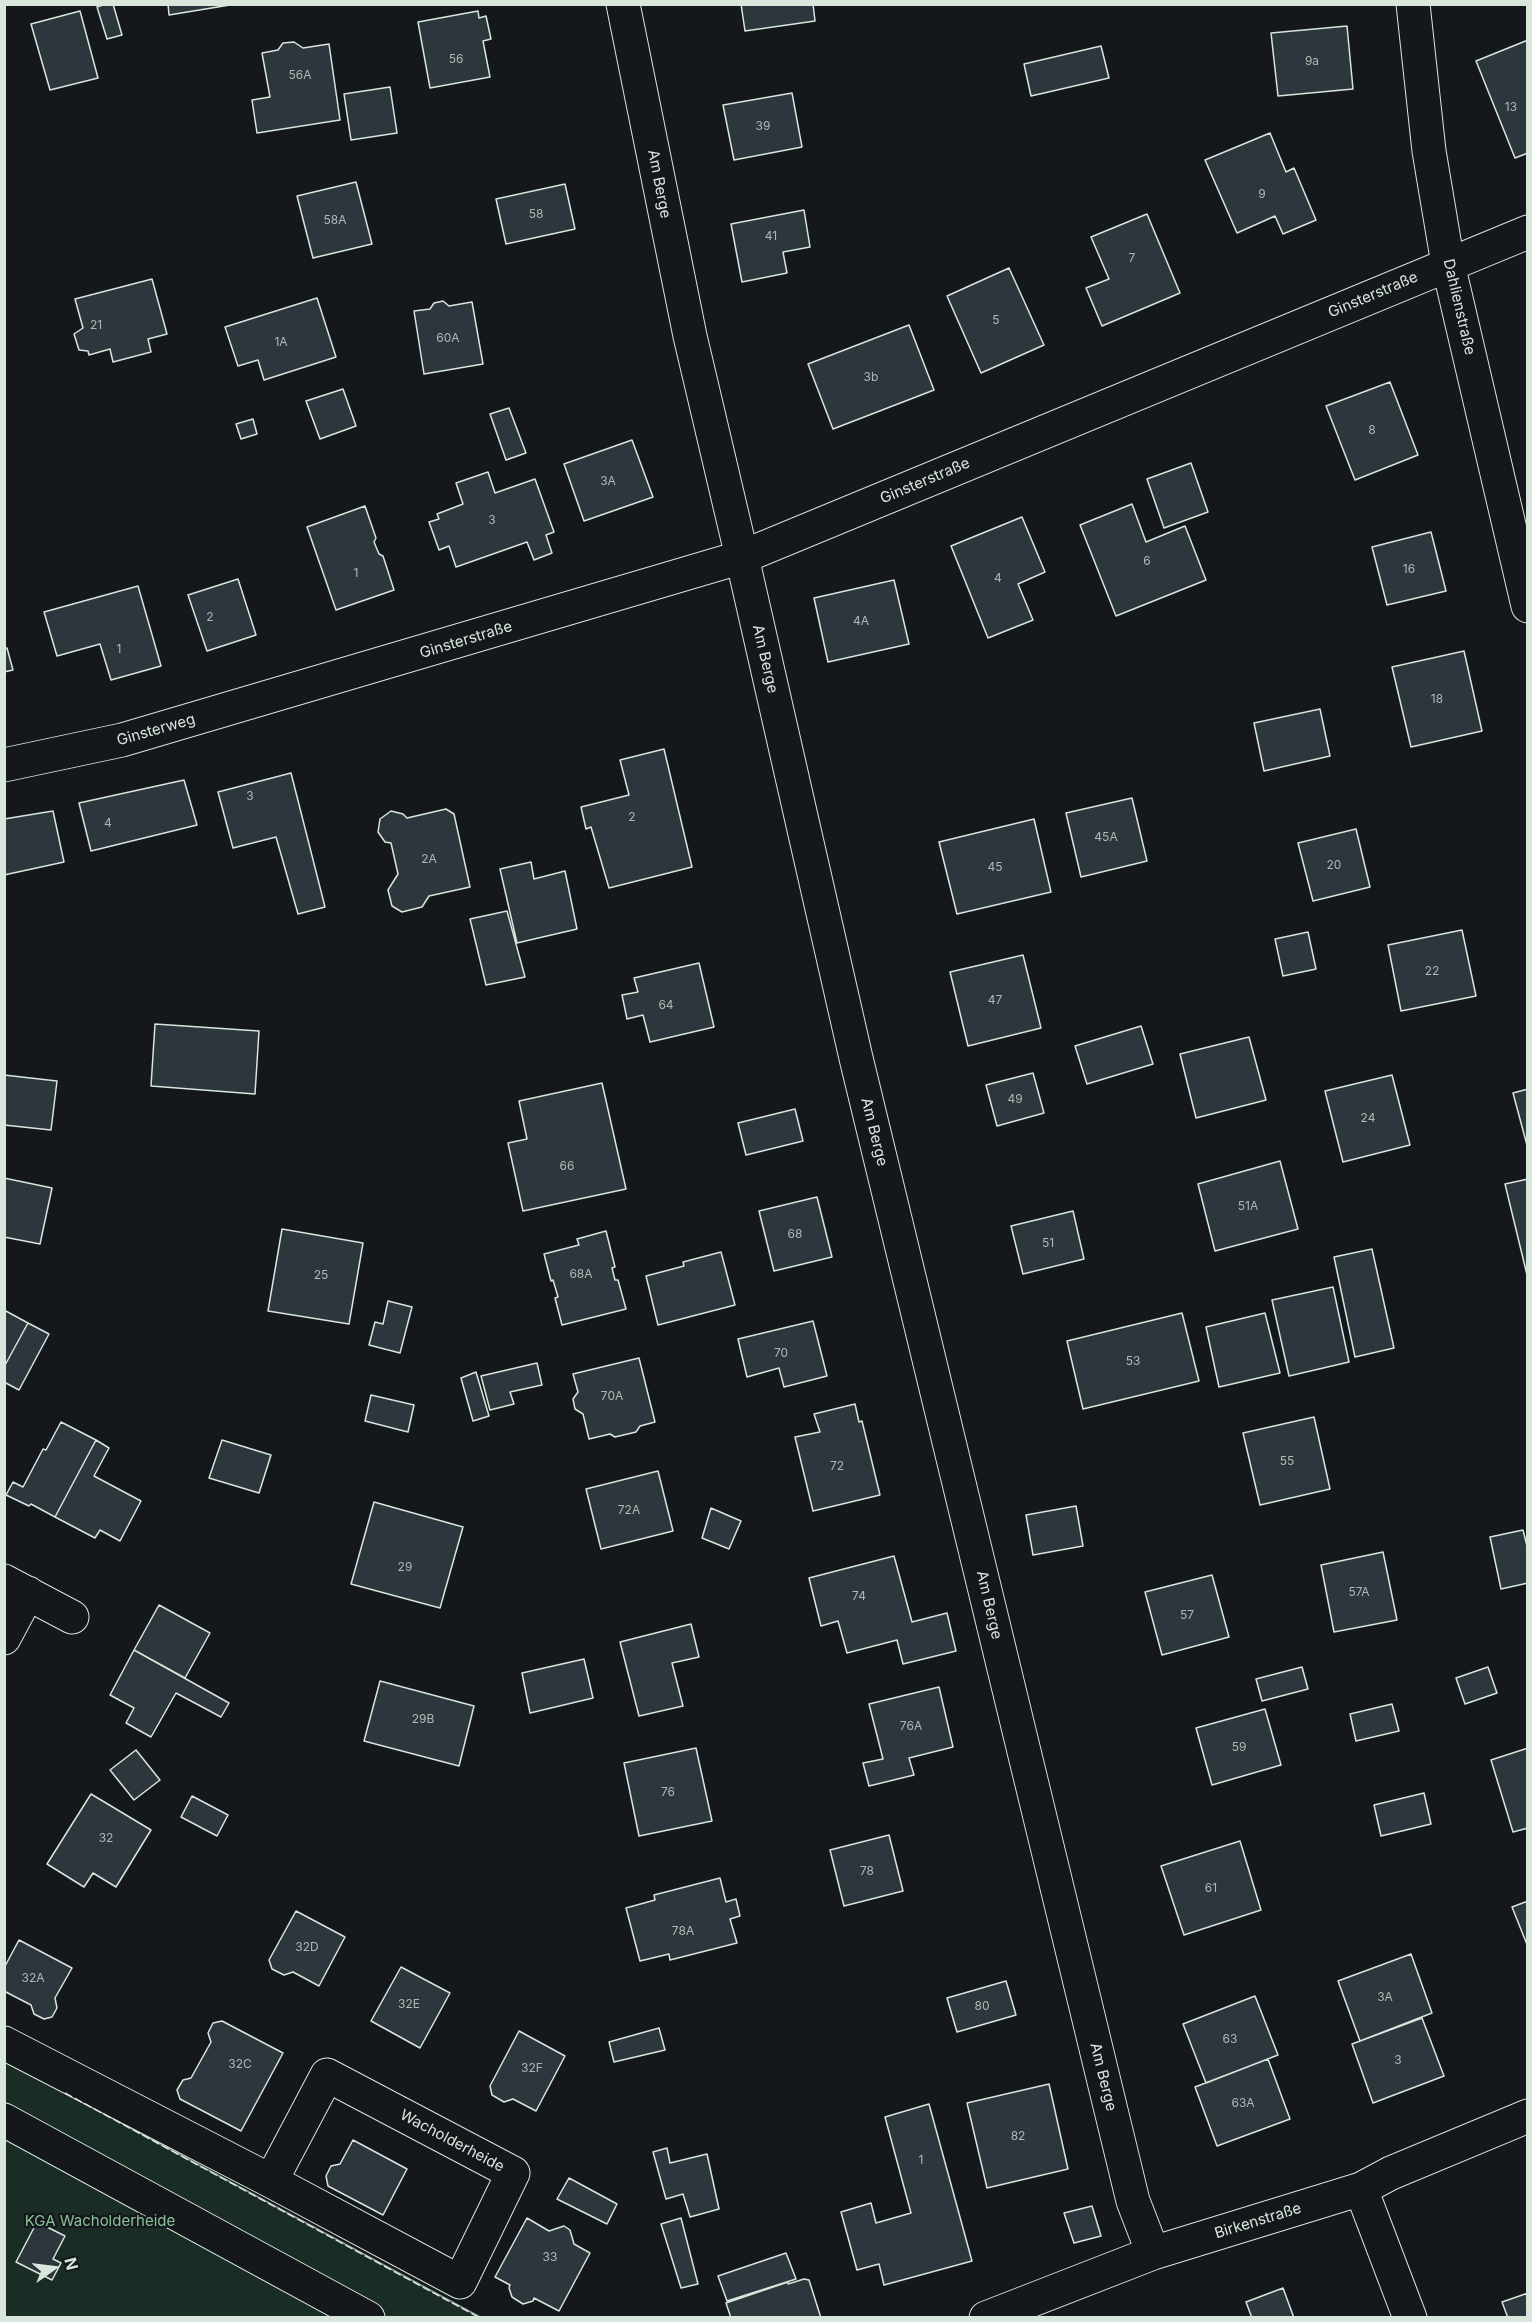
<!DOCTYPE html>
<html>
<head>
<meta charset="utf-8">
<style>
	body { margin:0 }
	#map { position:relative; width:1532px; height:2322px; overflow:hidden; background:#14181c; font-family:Inter,sans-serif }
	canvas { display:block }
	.frame { position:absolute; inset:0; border:6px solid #d8e6dc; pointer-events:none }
	.north { position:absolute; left:24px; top:2238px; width:60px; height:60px; -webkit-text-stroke:4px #14181c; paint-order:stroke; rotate:76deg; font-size:16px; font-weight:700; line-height:24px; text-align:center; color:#d8e6dc }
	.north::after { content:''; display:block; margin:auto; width:21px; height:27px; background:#d8e6dc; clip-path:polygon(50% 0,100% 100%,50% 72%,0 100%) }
</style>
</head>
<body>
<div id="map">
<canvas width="1532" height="2322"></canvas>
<div class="frame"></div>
<div class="north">N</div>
</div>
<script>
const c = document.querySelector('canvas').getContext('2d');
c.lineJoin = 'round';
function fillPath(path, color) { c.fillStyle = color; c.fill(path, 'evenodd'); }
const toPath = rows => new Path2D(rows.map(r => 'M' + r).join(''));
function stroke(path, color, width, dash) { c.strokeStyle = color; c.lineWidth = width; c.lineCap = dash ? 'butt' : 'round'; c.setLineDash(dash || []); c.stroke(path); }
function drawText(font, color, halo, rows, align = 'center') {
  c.font = font + ' Inter,sans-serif'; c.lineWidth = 4.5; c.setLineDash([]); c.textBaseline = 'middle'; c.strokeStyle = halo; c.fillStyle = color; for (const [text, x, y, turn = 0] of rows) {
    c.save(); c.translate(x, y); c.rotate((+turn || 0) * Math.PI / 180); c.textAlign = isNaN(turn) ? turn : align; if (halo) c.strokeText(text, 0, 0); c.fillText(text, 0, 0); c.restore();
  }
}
const green = toPath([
	[5,2060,480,2317,5,2317,5,2060]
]);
fillPath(green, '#1a2d24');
stroke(green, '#939e99', 1.5);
const building = toPath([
	[106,4,113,4,122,35,107,39,97,7,106,4],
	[168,4,236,4,169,15,168,4],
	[741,4,813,4,815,21,745,31,741,4],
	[80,11,98,78,50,90,31,24,80,11],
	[478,11,479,18,486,16,491,39,483,41,490,77,430,88,418,22,478,11],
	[1347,26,1353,89,1278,96,1271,33,1347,26],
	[1528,40,1528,153,1515,158,1476,61,1528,40],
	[294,42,303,48,329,44,340,120,257,133,252,100,270,97,262,53,278,50,283,43,294,42],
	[1101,46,1109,78,1031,96,1024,64,1101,46],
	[390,87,397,133,351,140,344,94,390,87],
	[792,93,802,147,734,160,723,105,792,93],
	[1270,133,1286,172,1294,168,1316,220,1283,234,1275,216,1237,233,1205,160,1270,133],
	[356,182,372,244,313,258,297,196,356,182],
	[565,184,575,229,506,244,496,199,565,184],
	[804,210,810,247,783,252,787,273,742,282,731,224,804,210],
	[1147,214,1180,293,1102,326,1086,288,1109,279,1091,237,1147,214],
	[1009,268,1044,345,981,373,947,296,1009,268],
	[152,279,167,334,148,339,151,352,113,362,110,349,89,355,88,351,79,350,74,334,83,328,75,299,152,279],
	[317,298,336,357,264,380,258,360,238,366,225,327,317,298],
	[443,301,449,306,472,302,483,364,424,374,414,311,430,309,434,303,443,301],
	[909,325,934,390,833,429,808,364,909,325],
	[1390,382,1418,455,1355,480,1326,406,1390,382],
	[343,389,356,426,320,439,306,401,343,389],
	[509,408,526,453,506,460,490,414,509,408],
	[253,419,257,434,241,439,236,424,253,419],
	[632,440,653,497,584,521,564,464,632,440],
	[1191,463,1208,512,1164,528,1147,479,1191,463],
	[488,472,495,493,535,479,554,532,546,535,552,553,534,560,527,542,456,567,449,546,439,550,429,522,439,519,437,514,463,504,456,483,488,472],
	[1132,504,1146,542,1185,526,1206,580,1116,616,1080,525,1132,504],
	[365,506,376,538,374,542,379,554,383,556,394,590,336,610,307,527,365,506],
	[1022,517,1045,572,1018,584,1033,620,988,638,951,546,1022,517],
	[1431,532,1446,591,1387,605,1372,547,1431,532],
	[238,579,256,635,207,651,188,595,238,579],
	[894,580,909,644,828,662,814,598,894,580],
	[138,586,161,666,111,680,100,644,57,656,44,612,138,586],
	[4,648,7,648,13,670,4,672,4,648],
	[1464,651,1482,731,1411,747,1392,667,1464,651],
	[1320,709,1330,756,1264,771,1254,723,1320,709],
	[664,749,692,867,609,888,591,827,586,829,581,807,629,795,620,760,664,749],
	[291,773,325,907,298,914,276,837,233,848,218,792,291,773],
	[184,780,197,825,91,851,79,803,184,780],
	[1132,798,1147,861,1081,877,1066,813,1132,798],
	[446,809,454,814,470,887,429,896,422,907,402,912,392,906,388,890,398,874,391,843,385,842,378,832,380,819,391,811,403,814,407,818,446,809],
	[53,811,64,862,4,875,4,819,53,811],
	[1034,819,1051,892,957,914,939,842,1034,819],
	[1356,829,1370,887,1313,901,1298,843,1356,829],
	[531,862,534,879,565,871,577,929,517,943,500,869,531,862],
	[507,911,525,977,486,985,470,919,507,911],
	[1462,930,1476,996,1401,1011,1388,945,1462,930],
	[1308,932,1316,969,1283,976,1275,939,1308,932],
	[1023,955,1041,1028,968,1046,950,972,1023,955],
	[699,963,714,1027,650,1042,643,1015,627,1019,622,995,638,992,634,978,699,963],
	[155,1024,259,1031,255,1094,151,1086,155,1024],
	[1141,1026,1153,1064,1087,1084,1075,1046,1141,1026],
	[1249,1037,1266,1100,1196,1118,1180,1054,1249,1037],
	[1033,1073,1044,1113,997,1126,986,1085,1033,1073],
	[4,1075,57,1081,51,1130,4,1125,4,1075],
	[1392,1075,1410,1145,1343,1162,1325,1091,1392,1075],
	[602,1083,626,1189,523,1211,508,1143,527,1139,519,1101,602,1083],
	[1528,1089,1528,1149,1513,1093,1528,1089],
	[795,1109,803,1141,746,1155,738,1123,795,1109],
	[1280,1161,1298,1229,1215,1251,1198,1184,1280,1161],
	[4,1178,52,1188,40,1244,4,1237,4,1178],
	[1528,1179,1528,1279,1505,1184,1528,1179],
	[817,1197,832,1257,774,1271,759,1211,817,1197],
	[1073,1211,1084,1259,1023,1274,1011,1226,1073,1211],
	[282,1229,363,1243,349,1324,268,1311,282,1229],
	[606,1231,615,1267,612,1268,615,1280,618,1280,626,1309,562,1325,555,1298,558,1297,553,1280,551,1281,544,1254,579,1245,577,1239,606,1231],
	[1372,1249,1394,1348,1355,1357,1334,1257,1372,1249],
	[721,1252,735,1305,658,1325,646,1276,684,1266,683,1262,721,1252],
	[1333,1287,1349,1362,1289,1376,1272,1300,1333,1287],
	[388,1301,412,1307,400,1353,369,1345,375,1322,383,1324,388,1301],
	[4,1310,28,1323,4,1367,4,1310],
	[1182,1313,1199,1381,1083,1409,1067,1341,1182,1313],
	[1265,1313,1280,1373,1219,1387,1206,1327,1265,1313],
	[813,1321,827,1376,784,1387,779,1368,747,1377,738,1339,813,1321],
	[28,1323,49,1334,19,1390,4,1382,4,1367,28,1323],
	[639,1358,655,1422,640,1426,636,1432,615,1437,610,1434,589,1439,583,1414,575,1409,573,1399,578,1392,573,1374,639,1358],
	[537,1363,542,1385,510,1392,514,1404,490,1410,481,1376,537,1363],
	[476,1372,489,1416,473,1421,461,1378,476,1372],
	[371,1395,414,1405,408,1432,365,1421,371,1395],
	[855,1404,859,1422,862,1421,880,1495,813,1511,795,1437,820,1432,814,1414,855,1404],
	[1314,1417,1330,1489,1260,1505,1243,1433,1314,1417],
	[61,1422,96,1440,55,1517,31,1504,29,1506,6,1495,13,1482,23,1487,43,1449,46,1450,61,1422],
	[96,1440,109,1448,94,1476,141,1501,120,1541,100,1530,95,1538,55,1517,96,1440],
	[222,1440,271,1455,259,1493,209,1478,222,1440],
	[658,1471,673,1531,601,1549,586,1489,658,1471],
	[374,1502,463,1527,440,1608,351,1584,374,1502],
	[1076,1506,1083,1546,1033,1555,1026,1515,1076,1506],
	[711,1508,741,1521,729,1549,702,1538,711,1508],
	[1523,1530,1528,1550,1528,1583,1501,1589,1490,1537,1523,1530],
	[1383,1552,1397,1620,1334,1632,1321,1565,1383,1552],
	[894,1556,912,1622,947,1613,956,1651,903,1664,897,1640,847,1653,838,1621,821,1626,809,1578,894,1556],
	[1212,1575,1229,1637,1162,1655,1145,1592,1212,1575],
	[159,1605,210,1633,185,1678,134,1650,159,1605],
	[691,1624,699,1657,672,1663,683,1706,639,1716,620,1642,691,1624],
	[134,1650,229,1703,221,1717,176,1693,151,1737,126,1723,134,1708,110,1695,134,1650],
	[584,1659,593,1698,530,1713,522,1673,584,1659],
	[1302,1667,1308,1689,1262,1701,1256,1679,1302,1667],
	[1488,1667,1497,1693,1465,1704,1456,1678,1488,1667],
	[380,1681,474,1706,459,1766,364,1741,380,1681],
	[939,1687,953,1747,909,1758,914,1775,869,1786,863,1763,883,1759,869,1704,939,1687],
	[1392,1704,1399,1731,1356,1741,1350,1714,1392,1704],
	[1265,1709,1281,1765,1212,1785,1196,1728,1265,1709],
	[696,1748,712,1821,639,1836,624,1763,696,1748],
	[1528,1748,1528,1828,1513,1832,1491,1760,1528,1748],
	[136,1750,160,1780,134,1800,110,1770,136,1750],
	[1424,1793,1431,1824,1381,1836,1374,1805,1424,1793],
	[91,1794,151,1830,116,1887,93,1873,84,1887,47,1864,91,1794],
	[192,1796,228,1815,217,1836,181,1817,192,1796],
	[889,1835,903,1891,844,1906,830,1850,889,1835],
	[1240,1841,1261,1910,1184,1935,1161,1866,1240,1841],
	[720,1878,726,1902,736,1899,740,1916,730,1919,737,1943,670,1960,669,1954,640,1961,626,1908,655,1900,654,1895,720,1878],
	[1528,1901,1528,1947,1512,1907,1528,1901],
	[296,1911,345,1937,319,1986,293,1972,284,1975,272,1969,269,1960,296,1911],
	[19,1940,72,1968,55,1998,57,2008,52,2017,44,2019,34,2014,31,2005,4,1991,4,1968,19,1940],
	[1411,1954,1432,2013,1360,2041,1338,1981,1411,1954],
	[401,1967,450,1993,420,2048,371,2021,401,1967],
	[1006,1981,1016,2015,957,2032,947,1998,1006,1981],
	[1255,1996,1278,2055,1206,2083,1183,2024,1255,1996],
	[1422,2018,1444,2076,1373,2103,1352,2044,1422,2018],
	[222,2021,283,2053,241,2131,180,2099,177,2090,183,2080,191,2078,211,2042,208,2033,213,2023,222,2021],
	[659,2028,665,2050,614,2062,609,2042,659,2028],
	[519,2031,565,2056,536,2111,513,2099,504,2102,492,2095,490,2086,519,2031],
	[1268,2059,1290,2119,1217,2146,1195,2087,1268,2059],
	[1049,2084,1068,2169,987,2188,967,2103,1049,2084],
	[929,2104,972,2261,884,2285,879,2264,857,2270,841,2212,871,2203,876,2223,911,2213,885,2117,929,2104],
	[353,2140,407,2169,383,2215,328,2186,326,2176,331,2166,340,2164,353,2140],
	[667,2148,670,2163,707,2154,719,2209,690,2217,683,2194,666,2199,653,2152,667,2148],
	[569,2178,617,2204,607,2224,557,2199,569,2178],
	[1092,2206,1101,2236,1074,2243,1064,2213,1092,2206],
	[527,2218,549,2231,564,2226,570,2230,574,2244,590,2253,559,2311,534,2298,533,2301,523,2304,512,2297,509,2288,510,2285,495,2277,527,2218],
	[681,2218,698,2284,681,2288,661,2224,681,2218],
	[37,2222,65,2236,53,2259,61,2263,52,2280,16,2262,37,2222],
	[786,2253,796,2279,727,2301,718,2276,786,2253],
	[804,2279,809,2280,821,2318,731,2318,726,2303,788,2282,788,2284,804,2279],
	[1283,2288,1294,2318,1252,2318,1246,2302,1283,2288],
	[1528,2293,1528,2318,1508,2318,1502,2302,1528,2293]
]);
fillPath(building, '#2c363c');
stroke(building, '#d8e6dc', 1.5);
const minor = toPath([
	[623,4,690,336,742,557,856,1058,1133,2201,1153,2253],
	[1413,4,1429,151,1448,264,1528,606],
	[4,765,122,740,742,557,1528,232],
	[4,1581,72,1617],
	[4,1638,28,1593],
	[4,2043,271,2181,460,2282,513,2173,327,2075,271,2181],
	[4,2120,368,2318],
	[1361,2189,1410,2318],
	[986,2318,1153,2253,1361,2189,1391,2173,1528,2116]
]);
stroke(minor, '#d8e6dc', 35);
stroke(minor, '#14181c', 33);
stroke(toPath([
	[65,2093,480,2318]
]), '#d8e6dc', 1.5, [8, 3]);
drawText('12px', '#adbab4', null, [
	["56",456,59],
	["9a",1312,61],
	["56A",300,75],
	["13",1511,107],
	["39",763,126],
	["9",1262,194],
	["58",536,214],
	["58A",335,220],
	["41",771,236],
	["7",1132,258],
	["5",996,320],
	["21",96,325],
	["60A",448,338],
	["1A",281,342],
	["3b",871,377],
	["8",1372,430],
	["3A",608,481],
	["3",492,520],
	["6",1147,561],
	["16",1409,569],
	["1",356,573],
	["4",998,578],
	["2",210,617],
	["4A",861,621],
	["1",119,649],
	["18",1437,699],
	["3",250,796],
	["2",632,817],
	["4",108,823],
	["45A",1106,837],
	["2A",429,859],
	["20",1334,865],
	["45",995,867],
	["22",1432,971],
	["47",995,1000],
	["64",666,1005],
	["49",1015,1099],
	["24",1368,1118],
	["66",567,1166],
	["51A",1248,1206],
	["68",795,1234],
	["51",1048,1243],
	["68A",581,1274],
	["25",321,1275],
	["70",781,1353],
	["53",1133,1361],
	["70A",612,1396],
	["55",1287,1461],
	["72",837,1466],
	["72A",629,1510],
	["29",405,1567],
	["57A",1359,1592],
	["74",859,1596],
	["57",1187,1615],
	["29B",423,1719],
	["76A",911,1726],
	["59",1239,1747],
	["76",668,1792],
	["32",106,1838],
	["78",867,1871],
	["61",1211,1888],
	["78A",683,1931],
	["32D",307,1947],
	["32A",33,1978],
	["3A",1385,1997],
	["32E",409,2004],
	["80",982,2006],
	["63",1230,2039],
	["3",1398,2060],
	["32C",240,2064],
	["32F",532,2068],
	["63A",1243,2103],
	["82",1018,2136],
	["1",921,2160],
	["33",550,2257]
]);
drawText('15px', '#d8e6dc', '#14181c', [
	["Am Berge",659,184,79],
	["Ginsterstraße",1373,295,-23],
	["Dahlienstraße",1459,307,77],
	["Ginsterstraße",925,481,-23],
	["Ginsterstraße",466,640,-17],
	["Am Berge",765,659,77],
	["Ginsterweg",156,730,-16],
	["Am Berge",874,1132,76],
	["Am Berge",989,1605,77],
	["Am Berge",1103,2077,76],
	["Wacholderheide",452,2141,28],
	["Birkenstraße",1258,2221,-17]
]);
drawText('15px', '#8ac095', '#14181c', [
	["KGA Wacholderheide",100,2221]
]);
</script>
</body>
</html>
